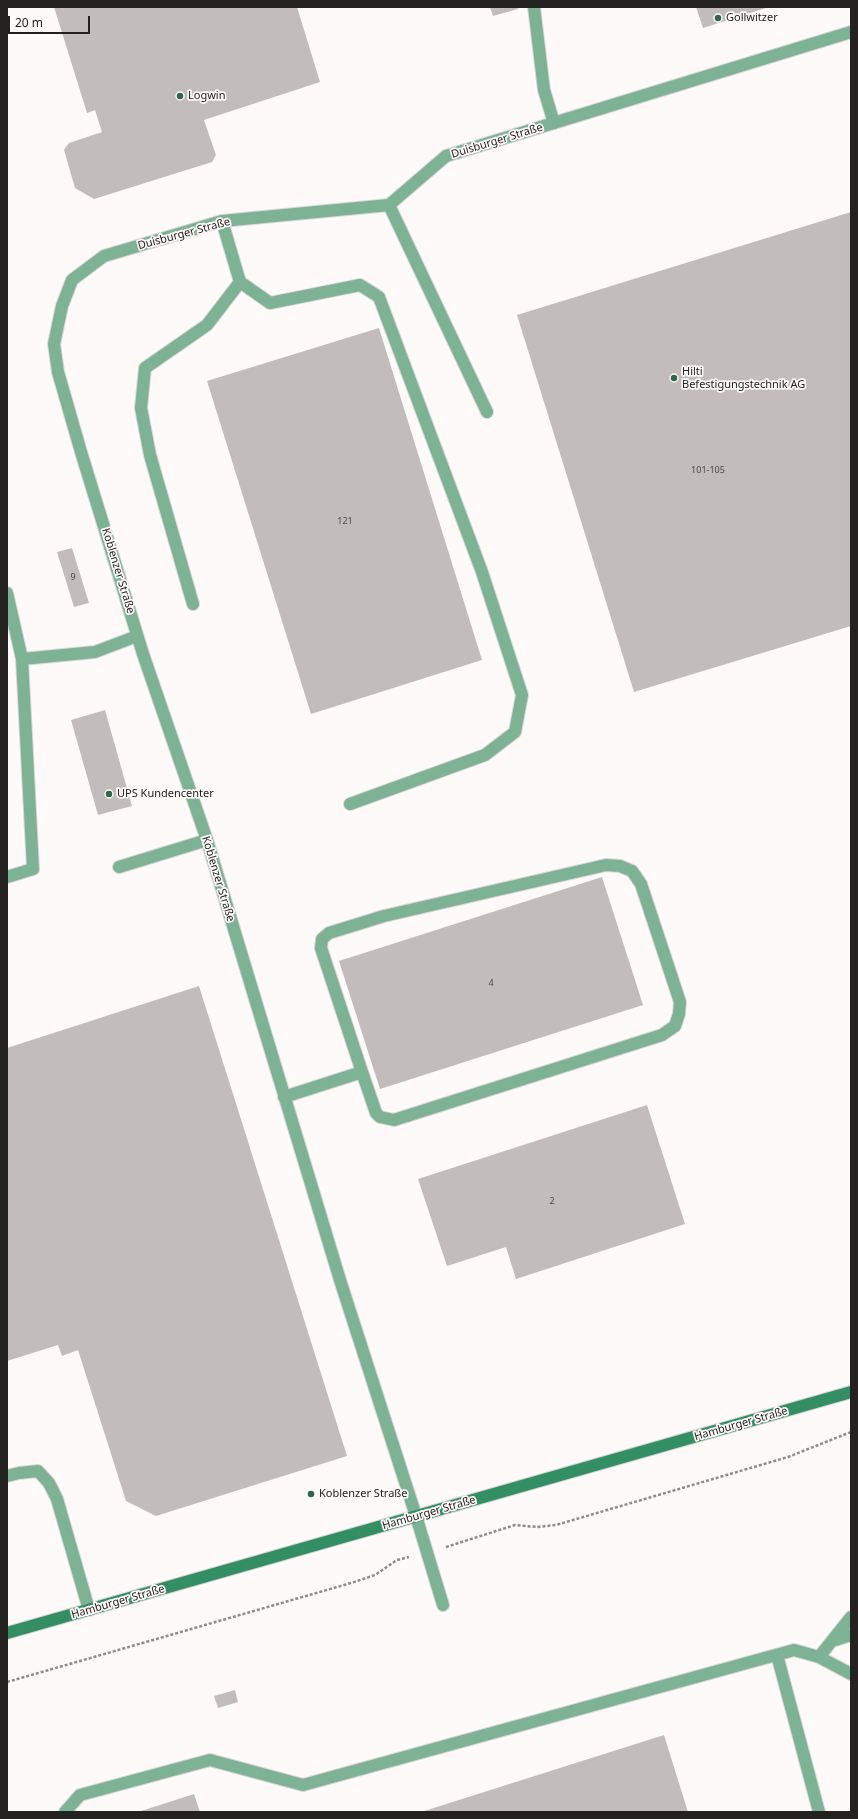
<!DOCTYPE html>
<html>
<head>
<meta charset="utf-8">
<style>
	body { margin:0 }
	#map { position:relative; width:858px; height:1819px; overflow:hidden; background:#fefafa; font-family:"Noto Sans",sans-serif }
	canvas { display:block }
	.frame { position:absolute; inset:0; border:8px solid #242121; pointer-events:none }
	.scale { position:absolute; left:8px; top:16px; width:82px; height:18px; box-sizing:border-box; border:2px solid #242121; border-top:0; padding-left:5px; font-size:12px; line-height:14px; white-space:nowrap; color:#242121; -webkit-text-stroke:3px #fefafa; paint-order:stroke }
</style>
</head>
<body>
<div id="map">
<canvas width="858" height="1819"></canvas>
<div class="frame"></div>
<div class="scale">20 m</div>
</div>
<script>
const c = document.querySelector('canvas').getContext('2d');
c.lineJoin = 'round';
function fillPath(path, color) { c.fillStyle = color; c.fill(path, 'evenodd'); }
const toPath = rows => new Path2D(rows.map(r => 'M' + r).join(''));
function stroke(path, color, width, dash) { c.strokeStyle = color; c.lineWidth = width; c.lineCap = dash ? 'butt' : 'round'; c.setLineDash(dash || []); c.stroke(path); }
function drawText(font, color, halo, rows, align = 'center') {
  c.font = font + ' "Noto Sans",sans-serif'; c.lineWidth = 3.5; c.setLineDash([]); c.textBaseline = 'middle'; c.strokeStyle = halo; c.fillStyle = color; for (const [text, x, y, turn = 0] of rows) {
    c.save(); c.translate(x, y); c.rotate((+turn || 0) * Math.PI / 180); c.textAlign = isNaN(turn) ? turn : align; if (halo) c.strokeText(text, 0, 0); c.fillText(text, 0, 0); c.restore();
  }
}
fillPath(toPath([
	[54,7,297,7,320,82,204,120,216,155,212,162,94,199,75,188,64,150,69,143,102,132,95,110,87,113],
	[490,7,518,7,518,9,493,16],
	[696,7,769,7,703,28],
	[851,212,851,626,634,692,517,315],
	[379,328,482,660,311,714,207,381],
	[72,548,89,603,74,607,57,552],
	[105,710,132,806,98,815,71,720],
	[602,877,643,1005,380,1089,339,961],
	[199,986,347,1456,156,1516,126,1501,78,1350,62,1356,58,1345,7,1361,7,1048],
	[647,1105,685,1224,516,1279,506,1247,447,1266,418,1179],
	[235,1690,238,1702,218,1708,214,1696],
	[664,1735,688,1812,421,1812],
	[194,1794,200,1812,138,1812]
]), '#c3bcbc');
const lane = toPath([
	[534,7,544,90,554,123],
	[389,205,487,412],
	[222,221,240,282,270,303,360,285,379,297,482,572,522,695,515,732,485,755,350,804],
	[7,593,22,659,33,869,7,877],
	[193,604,150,455,141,408,145,368,207,325,240,282],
	[22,659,95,652,137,636],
	[119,867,207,840],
	[284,1097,362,1072,376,1113,380,1117,394,1120,662,1035,675,1026,679,1014,680,1002,641,884,632,871,620,866,606,865,384,916,329,933,322,939,321,948,362,1072],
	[7,1476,19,1473,38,1471,49,1483,57,1499,89,1610],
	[416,1516,443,1605],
	[832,1641,851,1635],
	[777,1655,819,1812],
	[819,1657,851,1674],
	[65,1812,80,1795,210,1760,303,1785,794,1650,819,1657,851,1617]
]);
const street = toPath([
	[416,1516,340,1280,207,840,143,654,81,452,58,372,54,344,62,306,72,280,104,256,222,221,389,205,446,156,851,32]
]);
const secondary = toPath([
	[7,1633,851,1392]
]);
stroke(lane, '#dbd7d7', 14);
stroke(street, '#dbd7d7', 14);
stroke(secondary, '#dbd7d7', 14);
stroke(toPath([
	[446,1547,515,1525,537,1527,556,1525,788,1457,851,1432],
	[7,1682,351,1583,375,1575,397,1560,409,1557]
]), '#8f8b8b', 2.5, [3, 2]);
stroke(lane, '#7db295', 12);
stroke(street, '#7db295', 12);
stroke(secondary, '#348e64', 12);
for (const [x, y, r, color] of [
	[718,18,4,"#31664b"],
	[180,96,4,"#31664b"],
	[674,378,4,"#31664b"],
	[109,794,4,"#31664b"],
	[311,1494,4,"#31664b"]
]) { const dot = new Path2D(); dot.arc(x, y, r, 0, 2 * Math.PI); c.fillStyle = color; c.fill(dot); stroke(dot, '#fefafa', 1.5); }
drawText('9px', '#4c4848', null, [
	["101-105",708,470],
	["121",345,521],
	["9",73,577],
	["4",491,983],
	["2",552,1201]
]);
drawText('11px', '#242121', '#fefafa', [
	["Gollwitzer",726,18],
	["Logwin",188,96],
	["Hilti",682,372],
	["Befestigungstechnik AG",682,385],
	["UPS Kundencenter",117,794],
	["Koblenzer Straße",319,1494]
], 'left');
drawText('11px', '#242121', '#fefafa', [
	["Duisburger Straße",497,141,-17],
	["Duisburger Straße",184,234,-15],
	["Koblenzer Straße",118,571,73],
	["Koblenzer Straße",218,879,73],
	["Hamburger Straße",741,1424,-16],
	["Hamburger Straße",429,1513,-16],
	["Hamburger Straße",118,1602,-16]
]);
</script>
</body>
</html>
